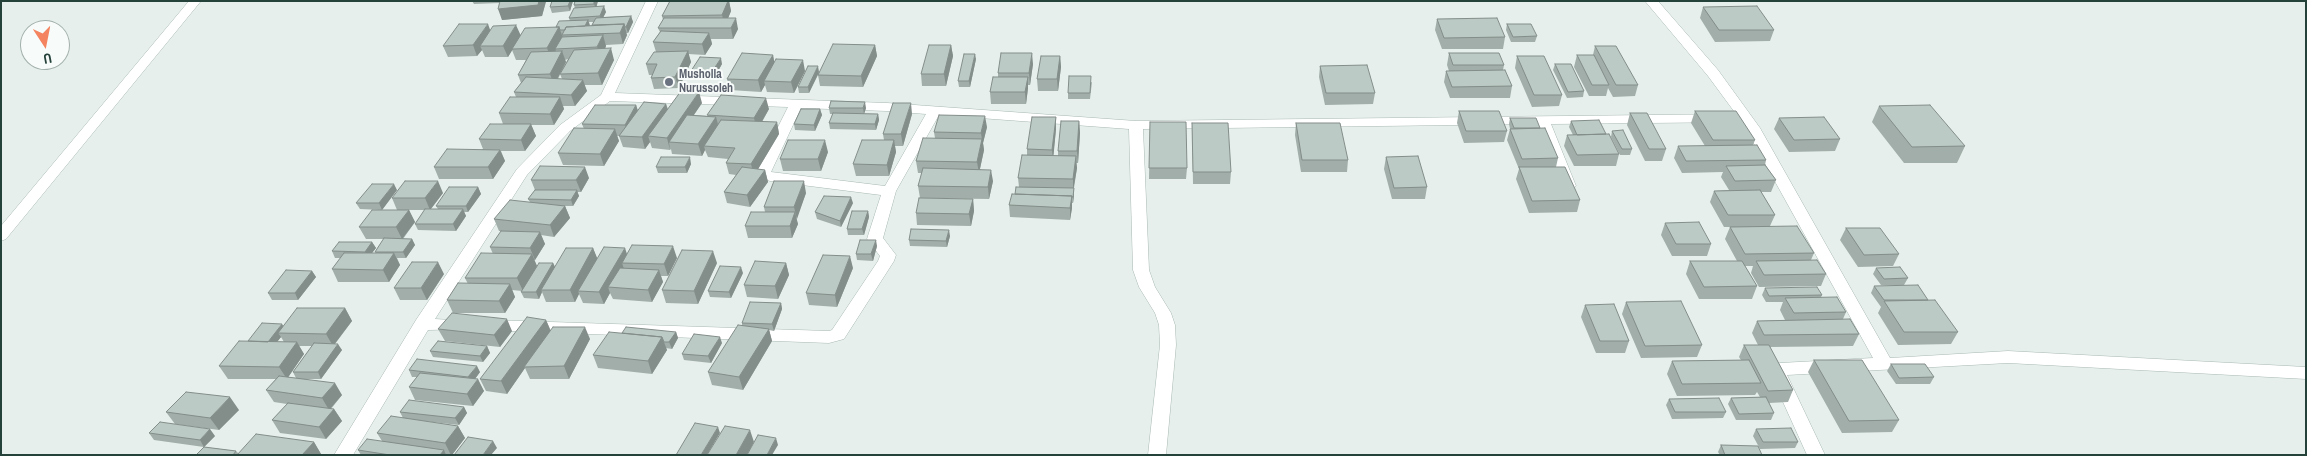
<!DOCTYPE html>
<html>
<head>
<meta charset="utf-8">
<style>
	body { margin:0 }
	#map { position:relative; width:2307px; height:456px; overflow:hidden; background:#e6efeb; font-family:"Archivo Narrow",sans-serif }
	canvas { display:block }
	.frame { position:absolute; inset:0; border:2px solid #24423a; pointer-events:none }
	.north { position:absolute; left:20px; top:20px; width:50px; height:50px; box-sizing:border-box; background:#f7fbf9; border:1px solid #a3b1ad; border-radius:50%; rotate:169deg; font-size:14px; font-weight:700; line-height:20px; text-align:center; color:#24423a }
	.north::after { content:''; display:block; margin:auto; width:18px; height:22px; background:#f4845f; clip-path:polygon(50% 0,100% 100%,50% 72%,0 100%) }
</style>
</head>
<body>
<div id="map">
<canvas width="2307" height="456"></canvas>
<div class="frame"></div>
<div class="north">U</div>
</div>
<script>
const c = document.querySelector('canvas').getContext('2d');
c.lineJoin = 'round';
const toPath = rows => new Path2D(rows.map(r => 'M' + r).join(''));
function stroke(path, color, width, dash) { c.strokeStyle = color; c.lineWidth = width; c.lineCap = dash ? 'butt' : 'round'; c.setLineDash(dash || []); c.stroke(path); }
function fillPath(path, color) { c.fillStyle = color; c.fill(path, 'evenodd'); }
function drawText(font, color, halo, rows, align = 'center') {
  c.font = font + ' "Archivo Narrow",sans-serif'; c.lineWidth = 4; c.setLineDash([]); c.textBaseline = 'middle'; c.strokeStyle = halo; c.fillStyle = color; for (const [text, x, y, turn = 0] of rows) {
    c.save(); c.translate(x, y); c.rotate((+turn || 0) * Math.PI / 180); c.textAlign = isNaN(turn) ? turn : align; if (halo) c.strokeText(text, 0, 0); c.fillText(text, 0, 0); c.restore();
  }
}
const minor = toPath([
	[189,1,201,1,6,239,1,241,1,226,189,1],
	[646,1,658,1,615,93,887,103,1136,121,1736,114,1708,76,1645,1,1658,1,1718,70,1760,128,1890,358,2008,351,2306,367,2306,379,2008,363,1787,375,1825,455,1807,455,1769,371,1771,367,1780,363,1873,358,1742,122,1551,124,1576,186,1569,190,1562,186,1538,124,1143,129,1149,270,1155,287,1171,313,1175,325,1176,345,1166,455,1148,455,1160,345,1159,325,1155,313,1139,287,1133,270,1129,129,939,115,896,191,883,238,896,255,894,261,844,339,829,343,483,330,481,326,483,322,489,320,829,331,832,330,878,261,880,256,867,239,881,195,770,181,759,177,757,174,757,169,788,107,610,101,570,131,527,175,435,319,467,321,469,325,467,329,428,330,353,455,334,455,416,320,517,169,560,125,601,95,646,1],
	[801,108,887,111,926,114,885,186,771,172,801,108]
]);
stroke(minor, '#a8b8b2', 1);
fillPath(minor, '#fff');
fillPath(toPath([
	[472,1,546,1,546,2,542,16,502,20,500,3,474,4],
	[573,1,570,11,552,13,550,7],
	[575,1,598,1,596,6,606,12,603,17,631,16,633,22,628,33,626,33,627,35,623,44,606,45,606,46,605,49,614,60,602,85,584,85,587,91,575,106,563,106,564,109,554,125,531,125,536,136,525,151,501,151,505,161,493,179,439,179,434,167,483,149,479,139,503,124,499,113,516,97,514,92,521,83,518,75,526,60,516,60,512,50,508,57,485,57,482,50,477,56,448,57,443,46,491,30,520,35,556,27,570,21,569,18,575,8,574,5],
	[589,22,593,22,592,25,590,26],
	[568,59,560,74,562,79,558,79,566,62,565,60],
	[670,1,729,1,731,11,728,18,738,29,733,39,711,39,712,44,705,55,688,54,691,62,679,88,654,89,651,78,652,75,649,75,646,64,656,52,653,42,660,32,658,28,663,20,662,16],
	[1703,7,1774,30,1770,41,1715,42,1700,18],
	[1437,19,1505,37,1503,49,1442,49,1435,30],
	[1507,24,1537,36,1535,42,1511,42,1506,30],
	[875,45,877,56,863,87,820,86,818,75,809,93,799,93,798,87,819,72],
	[951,45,953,56,946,86,922,86,921,74],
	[1595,46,1638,85,1635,96,1613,97,1608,88,1606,96,1589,96,1574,67,1577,55,1593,55],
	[1449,53,1504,65,1503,70,1512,86,1510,98,1450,98,1444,82,1446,71,1449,71,1447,65],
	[773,55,774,62,805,71,794,93,767,92,765,85,761,92,730,90,727,79],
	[1060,56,1061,67,1058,91,1038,91,1037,79],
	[1517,56,1562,95,1559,106,1532,107,1515,68],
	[976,59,970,87,959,87,958,81],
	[722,64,714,78,692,77,691,71],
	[1033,64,1030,85,1028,85,1028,88,1026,104,991,104,990,92,998,77,998,73],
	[1555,64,1584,91,1583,97,1567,98,1553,70],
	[1320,66,1375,93,1373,104,1325,105,1319,77],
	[1092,82,1090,99,1068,99,1068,93],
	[702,103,694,115,708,116,707,115,769,109,762,122,777,122,779,134,758,169,765,170,768,182,750,207,727,203,724,192,736,175,729,174,726,163,728,159,708,157,705,150,702,156,672,154,671,149,670,150,652,148,650,142,645,149,623,147,619,136,617,136,619,141,604,166,563,165,558,153,584,129,582,124,636,105,638,111,666,104,668,109],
	[1879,106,1965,146,1957,163,1904,163,1872,122],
	[829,108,866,108,864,114,878,114,879,120,876,130,830,129,829,123,833,114,830,114],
	[820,109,822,115,815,131,795,130,794,124],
	[1459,111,1507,131,1504,142,1464,143,1457,123],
	[1695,111,1755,140,1753,145,1766,160,1765,165,1776,180,1771,192,1761,192,1775,215,1770,226,1814,253,1811,260,1826,274,1821,286,1759,287,1751,273,1753,266,1745,266,1757,286,1752,299,1699,299,1686,274,1690,261,1737,261,1725,239,1730,227,1724,227,1710,202,1714,191,1729,190,1721,177,1723,172,1682,173,1674,158,1678,146,1705,146,1691,123],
	[1630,113,1666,149,1662,161,1645,161,1627,125],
	[912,114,903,146,895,146,896,152,889,176,856,176,853,164,884,140,883,134],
	[1056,117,1056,129,1053,156,1058,156,1058,151,1079,121,1080,133,1078,163,1076,163,1077,168,1074,188,1074,195,1073,203,1072,203,1072,208,1070,220,1010,217,1009,205,1015,194,1019,187,1018,178,1027,155,1027,149],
	[1510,118,1540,128,1558,158,1556,167,1580,200,1577,212,1529,213,1516,179,1519,169,1507,140,1510,129,1509,124],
	[1779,118,1840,139,1835,151,1789,152,1774,129],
	[1571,121,1606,134,1619,154,1616,166,1574,166,1564,146,1567,135,1573,135,1569,127],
	[1150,122,1187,168,1186,179,1149,179],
	[1192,123,1231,172,1230,184,1193,184],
	[1296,123,1348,160,1347,172,1301,172,1295,135],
	[987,127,983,143,984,150,980,169,993,181,989,199,920,198,918,186,922,173,918,173,916,161,935,138,934,132],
	[1612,131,1632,149,1630,155,1620,155,1611,137],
	[828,152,821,171,783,171,780,159],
	[1386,157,1427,187,1425,199,1392,199,1384,169],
	[691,164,687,173,658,173,656,167],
	[589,178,581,192,577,192,579,196,573,206,565,206,570,218,554,237,541,235,545,244,535,260,534,260,537,266,553,263,555,267,593,248,597,259,627,254,677,258,668,276,661,276,663,282,652,302,613,299,610,293,604,304,583,303,579,294,575,302,546,302,542,292,539,299,524,298,521,292,522,291,512,290,515,297,505,313,453,313,447,300,468,284,465,278,493,254,490,247,502,231,499,231,494,219,530,202,528,199,535,190,531,180],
	[478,187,481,194,468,212,464,212,466,216,456,231,418,230,415,224,425,210,409,210,415,222,403,239,412,239,415,245,406,258,397,258,400,265,389,282,338,282,332,269,341,258,335,258,332,251,372,242,376,248,372,253,376,253,375,252,384,239,366,239,359,227,397,210,392,198,443,193,431,209,438,209,436,206],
	[397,190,382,210,360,209,356,203],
	[806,193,796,219,798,224,792,238,748,238,745,226,765,212,764,207],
	[973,199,974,211,971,226,917,225,916,213],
	[853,203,841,227,817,219,815,212],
	[868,211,869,217,864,235,848,235,847,229],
	[1665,223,1711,244,1707,256,1672,256,1661,235],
	[1846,228,1899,254,1893,266,1858,267,1840,240],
	[950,236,947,247,910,246,909,240],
	[877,246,873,261,857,260,856,254],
	[717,263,698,304,666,303,662,290],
	[786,263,789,275,778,299,747,297,744,285],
	[853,268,837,307,809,305,806,293],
	[1876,268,1908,278,1904,285,1881,285,1873,274],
	[312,271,316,277,298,300,272,300,268,293],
	[743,273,731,298,710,297,708,291],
	[444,274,427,300,400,300,394,288],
	[1874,286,1928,300,1958,332,1951,344,1898,345,1878,313,1881,307,1871,293],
	[1765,288,1822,295,1821,297,1846,312,1843,319,1859,334,1853,346,1770,347,1793,390,1788,402,1769,403,1774,413,1771,420,1736,420,1728,404,1731,398,1760,397,1757,392,1755,395,1677,396,1667,374,1672,361,1741,360,1739,357,1744,345,1758,345,1752,333,1757,321,1785,320,1780,310,1783,302,1766,302,1762,295],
	[1626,302,1702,345,1697,357,1641,358,1622,314],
	[781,303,782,309,774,331,769,330,772,341,743,390,712,385,708,372,742,325,742,323],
	[1585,305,1629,341,1625,353,1596,353,1581,317],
	[345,308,352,321,335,344,342,350,321,379,305,379,342,395,331,409,334,409,342,421,326,439,280,433,272,420,287,404,274,402,266,390,276,379,228,379,219,366,249,342,284,326],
	[281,337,284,342,277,342],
	[299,346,312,346,293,372,296,378,288,377,304,354],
	[546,320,551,331,590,339,569,379,530,379,525,368,507,394,486,391,480,379],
	[438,329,512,331,500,347,445,341],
	[676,332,678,338,672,349,666,348,667,350,652,374,598,368,593,355,622,333],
	[722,343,711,363,684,360,682,354],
	[487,346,490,353,483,362,433,357,430,351],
	[1814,360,1899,420,1892,432,1842,433,1808,372],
	[1891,364,1934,377,1930,384,1896,384,1887,371],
	[409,370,480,372,475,379,484,391,473,406,415,400,409,387,417,377,412,377],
	[1669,399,1726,412,1723,418,1672,419,1666,405],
	[464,407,467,413,459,425,414,420,458,426,465,438,452,455,361,455,358,450,382,441,377,433,403,418,400,412],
	[239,410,219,430,175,424,166,412],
	[1756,429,1798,442,1795,448,1760,449,1753,436],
	[149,433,215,436,204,447,236,451,238,453,314,442,321,454,196,455,204,447,154,440],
	[1721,445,1762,455,1720,455,1718,452]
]), '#a1aea9');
fillPath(toPath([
	[539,1,546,1,542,16,502,20,498,9],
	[570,1,573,1,570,11,568,6],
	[594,1,598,1,596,9,594,4],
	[728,1,729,1,731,11,725,26,722,15],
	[604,6,606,12,601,22,600,16],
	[631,16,633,22,628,33,626,27],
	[736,18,738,29,733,39,731,28],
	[588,20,590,26,585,35,583,29],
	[488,24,492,35,480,46,482,50,477,56,473,45],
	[624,24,627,35,623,44,620,33],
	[516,25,521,36,508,57,503,46],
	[559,27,563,38,555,49,556,50,551,59,547,48],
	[709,33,712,44,705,55,702,44],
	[603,35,606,46,601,58,597,47],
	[875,45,877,56,863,87,861,76],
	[951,45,953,56,946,86,944,74],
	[611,48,614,60,602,85,598,73],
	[562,51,566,62,554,85,550,74],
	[688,51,691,62,679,88,675,77],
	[1032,53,1033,64,1030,85,1029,73],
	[975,54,976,59,970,87,969,81],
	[773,55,775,66,764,81,765,85,761,92,758,80],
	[1060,56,1061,67,1058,91,1057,79],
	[721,58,722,64,714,78,712,72],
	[803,60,805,71,794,93,791,82],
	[818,66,819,72,809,93,808,87],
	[1028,77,1028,88,1026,104,1025,92],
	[583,80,587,91,575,106,571,95],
	[699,92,702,103,675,142,669,142,670,150,667,138],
	[560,97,564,109,554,125,550,114],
	[766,98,769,109,757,130,754,118],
	[865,102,866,108,864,114,863,108],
	[911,103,912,114,903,146,901,134],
	[666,104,669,115,648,136,650,142,645,149,642,137],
	[636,105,640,117,628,136,625,125],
	[820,109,822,115,815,131,814,125],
	[878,114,879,120,876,130,875,124],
	[985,116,987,127,983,143,984,150,979,173,977,162,982,140,981,133],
	[716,117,719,128,704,146,705,150,702,156,698,144],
	[1056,117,1056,129,1053,161,1052,150],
	[1079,121,1080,133,1078,163,1077,151],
	[777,122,779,134,754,176,751,164],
	[531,124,536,136,525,151,521,140],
	[615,129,619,141,604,166,600,154],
	[825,140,828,152,821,171,818,159],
	[894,140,896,152,889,176,887,165],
	[500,150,505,161,493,179,488,167],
	[1076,156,1077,168,1073,191,1073,179],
	[690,157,691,164,687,173,685,167],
	[585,167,589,178,581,192,576,180],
	[765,170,768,182,750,207,747,195],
	[991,170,993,181,989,199,988,187],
	[438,181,443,193,430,210,425,198],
	[804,181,806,193,797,219,794,207],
	[394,184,397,190,382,210,379,203],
	[478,187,481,194,468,212,466,206],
	[1074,188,1074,195,1073,203,1073,197],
	[577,190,579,196,573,206,571,200],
	[1072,196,1072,208,1070,220,1070,208],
	[851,197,853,203,841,227,840,221],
	[973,199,974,211,971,226,969,214],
	[565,206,570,218,554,237,550,225],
	[463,209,466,216,456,231,453,224],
	[409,210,415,222,402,239,396,227],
	[868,211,869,217,864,235,862,229],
	[795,212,798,224,792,238,790,226],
	[949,230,950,236,947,247,946,241],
	[540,232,545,244,535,260,530,248],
	[412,239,415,245,406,258,403,252],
	[876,240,877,246,873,261,871,254],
	[372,242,376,248,368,258,365,252],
	[673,246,677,258,668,276,664,264],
	[593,248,598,260,578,291,579,294,575,302,570,290],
	[625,248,629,260,622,263,624,269,608,287,610,293,604,304,599,292],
	[713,251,717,263,698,304,694,291],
	[394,253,400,265,389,282,383,270],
	[532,254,537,266,523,291,517,278],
	[850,256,853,268,837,307,835,295],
	[438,262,444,274,427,300,421,288],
	[553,263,556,269,541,290,542,292,539,299,536,292],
	[786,263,789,275,778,299,775,286],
	[741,267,743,273,731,298,729,292],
	[659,270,663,282,652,302,648,290],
	[312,271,316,277,298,300,295,293],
	[510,284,515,297,505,313,499,301],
	[781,303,782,309,774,331,772,324],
	[345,308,352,321,333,346,326,334],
	[507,319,512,331,500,347,494,335],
	[546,320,551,332,524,367,525,368,507,394,501,381],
	[282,324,286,330,278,333,281,337,272,348,268,342],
	[585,327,590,339,569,379,564,366],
	[769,329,772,341,743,390,739,377],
	[676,332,678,338,672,349,669,342],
	[662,337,667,350,652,374,648,361],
	[720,337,722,343,711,363,708,356],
	[297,342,304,354,287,379,279,367],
	[338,344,342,350,321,379,318,372],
	[487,346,490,353,483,362,480,356],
	[477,366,480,372,472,383,468,377],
	[478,379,484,391,473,406,467,394],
	[335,383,342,395,329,410,322,398],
	[230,397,239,410,219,430,210,418],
	[464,407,467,413,459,425,455,418],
	[334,409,342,421,326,439,319,427],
	[458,426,465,438,452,455,451,455,445,443],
	[718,427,720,433,707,455,701,455],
	[210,429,215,436,204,447,200,440],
	[750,430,754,442,747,455,736,455],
	[776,438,778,445,772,455,767,455],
	[493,441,497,448,491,455,483,455],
	[314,442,321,454,321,455,302,455],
	[444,450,446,455,440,455]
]), '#838d89');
const building = toPath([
	[500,1,539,1,538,5,498,9,500,1],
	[552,1,570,1,568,6,550,7,552,1],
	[575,1,594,1,594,4,574,5,575,1],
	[670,1,728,1,722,15,662,16,670,1],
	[604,6,600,16,569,18,574,8,604,6],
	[1757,6,1774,30,1719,30,1703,7,1757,6],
	[631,16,626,27,625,27,624,24,592,25,596,18,631,16],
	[664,18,736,18,731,28,658,28,664,18],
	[1497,18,1505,37,1444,38,1437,19,1497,18],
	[588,20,585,26,566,27,565,30,560,30,559,27,556,27,559,21,588,20],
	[459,24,488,24,473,45,443,46,459,24],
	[624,24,620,33,562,35,566,27,624,24],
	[1507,24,1531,24,1537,36,1513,37,1507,24],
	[516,25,503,46,480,46,493,26,516,25],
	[559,27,547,48,512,49,525,28,559,27],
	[661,31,709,33,702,44,653,42,661,31],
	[603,35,597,47,555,49,562,37,603,35],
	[833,44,875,45,861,76,818,75,833,44],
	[929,45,951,45,944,74,921,74,929,45],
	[1595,46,1616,46,1638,85,1616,85,1595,46],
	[611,48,598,73,560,74,574,50,611,48],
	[562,51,550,74,518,75,531,52,562,51],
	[688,51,675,77,651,78,657,64,646,64,654,52,688,51],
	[742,53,773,55,758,80,727,79,742,53],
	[1001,53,1032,53,1029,73,998,73,1001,53],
	[1449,53,1499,53,1504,65,1453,65,1449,53],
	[964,54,975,54,969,81,958,81,964,54],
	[1577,55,1594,55,1609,85,1592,85,1577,55],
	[1041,56,1060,56,1057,79,1037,79,1041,56],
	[1517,56,1544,56,1562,95,1534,95,1517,56],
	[700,57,721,58,712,72,691,71,700,57],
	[776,59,803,60,791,82,764,81,776,59],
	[1555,64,1571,64,1584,91,1568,92,1555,64],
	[1367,65,1375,93,1326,93,1320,66,1367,65],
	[808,66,818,66,808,87,798,87,808,66],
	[1505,70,1512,86,1452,87,1446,71,1505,70],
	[1069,76,1091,76,1090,93,1068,93,1069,76],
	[526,77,583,80,571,95,514,92,526,77],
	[993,77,1028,77,1025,92,990,92,993,77],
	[681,91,699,92,667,138,648,136,681,91],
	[721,95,766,98,754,118,707,115,721,95],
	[510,97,560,97,550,114,499,113,510,97],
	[831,101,865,102,863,108,829,108,831,101],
	[644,102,666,104,642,137,619,136,644,102],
	[893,103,911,103,901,134,883,134,893,103],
	[595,105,636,105,625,125,582,124,595,105],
	[1930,105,1965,146,1912,147,1879,106,1930,105],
	[801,109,820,109,814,125,794,124,801,109],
	[1459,111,1499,111,1507,131,1466,131,1459,111],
	[1695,111,1736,111,1755,140,1713,140,1695,111],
	[833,113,878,114,875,124,829,123,833,113],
	[1630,113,1647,113,1666,149,1649,149,1630,113],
	[687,115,716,117,698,144,669,142,687,115],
	[939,115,985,116,981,133,934,132,939,115],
	[1032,117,1056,117,1052,150,1027,149,1032,117],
	[1824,117,1840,139,1794,140,1779,118,1824,117],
	[1510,118,1536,118,1540,128,1514,128,1510,118],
	[721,120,777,122,751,164,726,163,735,148,704,146,721,120],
	[1599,120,1606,134,1577,135,1571,121,1599,120],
	[1061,121,1079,121,1077,151,1058,151,1061,121],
	[1150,122,1186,122,1187,168,1149,168,1150,122],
	[1192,123,1228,123,1231,172,1193,172,1192,123],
	[1296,123,1340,123,1348,160,1302,160,1296,123],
	[490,124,531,124,521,140,479,139,490,124],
	[574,128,615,129,600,154,558,153,574,128],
	[1545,128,1558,158,1522,159,1510,129,1545,128],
	[1623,130,1632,149,1622,149,1612,131,1623,130],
	[1609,134,1619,154,1577,155,1567,135,1609,134],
	[923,138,982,139,977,162,916,161,923,138],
	[788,140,825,140,818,159,780,159,788,140],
	[862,140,894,140,887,165,853,164,862,140],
	[1757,145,1766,160,1686,161,1678,146,1757,145],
	[447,149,500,150,488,167,434,167,447,149],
	[1022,155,1076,156,1073,179,1018,178,1022,155],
	[1418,156,1427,187,1394,188,1386,157,1418,156],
	[661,157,690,157,685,167,656,167,661,157],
	[1765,165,1776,180,1735,181,1726,166,1765,165],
	[540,166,585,167,576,180,531,180,540,166],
	[742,167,765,170,747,195,724,192,742,167],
	[1519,167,1565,167,1580,200,1532,201,1519,167],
	[923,168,991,170,988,187,918,186,923,168],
	[405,181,438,181,425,198,392,198,405,181],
	[774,181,804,181,794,207,764,207,774,181],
	[372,184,394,184,379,203,356,203,372,184],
	[449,187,478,187,466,206,436,206,449,187],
	[1016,187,1074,188,1073,197,1071,197,1072,196,1015,194,1016,187],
	[535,190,577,190,571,200,528,199,535,190],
	[1760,190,1775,215,1728,215,1714,191,1760,190],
	[1012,194,1072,196,1070,208,1009,205,1012,194],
	[824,196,851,197,840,221,815,212,824,196],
	[919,198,973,199,969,214,916,213,919,198],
	[510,200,565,206,550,225,494,219,510,200],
	[425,209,463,209,453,224,415,224,425,209],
	[372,210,409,210,396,227,359,227,372,210],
	[852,211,868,211,862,229,847,229,852,211],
	[751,212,795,212,790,226,745,226,751,212],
	[1699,222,1711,244,1676,244,1665,223,1699,222],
	[1797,226,1814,253,1745,254,1730,227,1797,226],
	[1846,228,1880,228,1899,254,1864,255,1846,228],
	[911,229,949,230,946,241,909,240,911,229],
	[501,231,540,232,530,248,490,247,501,231],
	[384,238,412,239,403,252,375,252,384,238],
	[860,240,876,240,871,254,856,254,860,240],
	[339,242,372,242,365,252,332,251,339,242],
	[632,245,673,246,664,264,622,263,632,245],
	[604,247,625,248,599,292,578,291,604,247],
	[566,248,593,248,570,290,541,290,566,248],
	[682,250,713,251,694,291,662,290,682,250],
	[344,253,394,253,383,270,332,269,344,253],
	[481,253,532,254,517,278,465,278,481,253],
	[823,255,850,256,835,295,806,293,823,255],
	[1817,260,1826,274,1764,275,1756,261,1817,260],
	[755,261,786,263,775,286,744,285,755,261],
	[1690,261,1742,261,1757,286,1704,287,1690,261],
	[412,262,438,262,421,288,394,288,412,262],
	[539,263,553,263,536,292,521,292,539,263],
	[720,266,741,267,729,292,708,291,720,266],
	[1900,267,1908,278,1884,279,1876,268,1900,267],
	[620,268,659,270,648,290,608,287,620,268],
	[286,270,312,271,295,293,268,293,286,270],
	[458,283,510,284,499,301,447,300,458,283],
	[1918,285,1928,300,1884,300,1874,286,1918,285],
	[1817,287,1822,295,1769,296,1765,288,1817,287],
	[1837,297,1846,312,1794,313,1785,298,1837,297],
	[1935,300,1958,332,1904,332,1884,301,1935,300],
	[1681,301,1702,345,1645,346,1626,302,1681,301],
	[750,302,781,303,772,324,742,323,750,302],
	[1614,304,1629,341,1600,341,1585,305,1614,304],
	[297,308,345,308,326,334,278,333,297,308],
	[452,313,507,319,494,335,438,329,452,313],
	[527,317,546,320,501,381,480,379,527,317],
	[1850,319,1859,334,1764,335,1757,321,1850,319],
	[262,323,282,324,268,342,248,341,262,323],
	[738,325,769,329,739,377,708,372,738,325],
	[553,327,585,327,564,366,524,367,553,327],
	[626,327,676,332,669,342,664,342,662,337,622,333,626,327],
	[609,332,662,337,648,361,593,355,609,332],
	[694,334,720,337,708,356,682,354,694,334],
	[239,341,297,342,279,367,219,366,239,341],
	[438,341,487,346,480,356,430,351,438,341],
	[314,343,338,344,318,372,293,372,314,343],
	[1744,345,1769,345,1793,390,1768,391,1744,345],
	[417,359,477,366,468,377,409,370,417,359],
	[1749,360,1761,383,1682,384,1672,361,1749,360],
	[1814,360,1862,360,1899,420,1849,421,1814,360],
	[1891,364,1925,364,1934,377,1899,378,1891,364],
	[420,373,478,379,467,394,409,387,420,373],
	[279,376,335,383,322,398,266,390,279,376],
	[186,392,230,397,210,418,166,412,186,392],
	[1766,397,1774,413,1739,414,1731,398,1766,397],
	[1719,398,1726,412,1675,412,1669,399,1719,398],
	[409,400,464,407,455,418,400,412,409,400],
	[288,403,334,409,319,427,272,420,288,403],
	[391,416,458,426,445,443,377,433,391,416],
	[160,422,210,429,200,440,149,433,160,422],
	[695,423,718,427,701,455,676,455,695,423],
	[725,426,750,430,736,455,707,455,725,426],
	[1791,428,1798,442,1763,442,1756,429,1791,428],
	[256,434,314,442,302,455,237,455,256,434],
	[758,435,776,438,767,455,747,455,758,435],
	[468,437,493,441,483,455,454,455,468,437],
	[367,439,444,450,440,455,390,455,358,450,367,439],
	[1721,445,1758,446,1762,455,1725,455,1721,445],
	[204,447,236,451,233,455,196,455,204,447]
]);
fillPath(building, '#bbcac4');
stroke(building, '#838d89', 1);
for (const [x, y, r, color] of [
	[669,82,5,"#6b7280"]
]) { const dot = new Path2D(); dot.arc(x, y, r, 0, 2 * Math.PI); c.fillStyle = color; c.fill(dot); stroke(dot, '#f7fbf9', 2); }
drawText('bold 12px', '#5b616d', '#f7fbf9', [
	["Musholla",679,75],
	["Nurussoleh",679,89]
], 'left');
</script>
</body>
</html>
